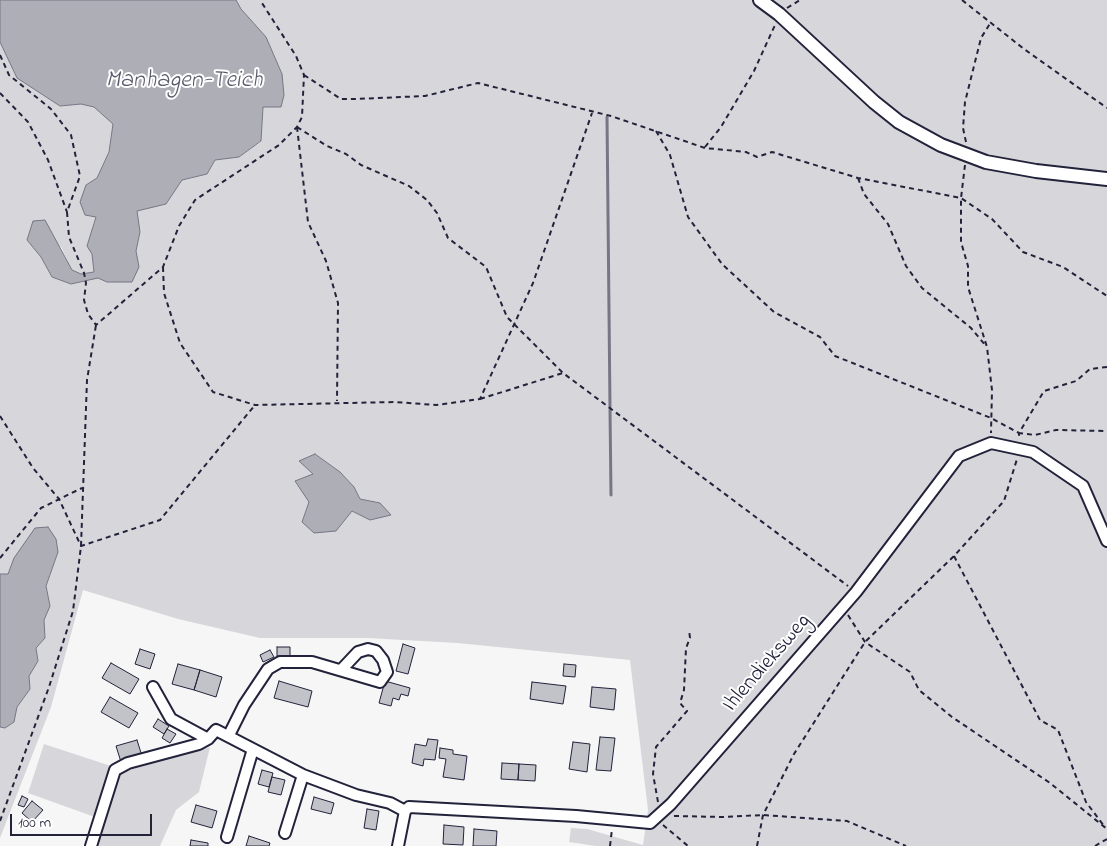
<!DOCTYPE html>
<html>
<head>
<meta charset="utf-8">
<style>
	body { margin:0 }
	#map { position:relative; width:1107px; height:846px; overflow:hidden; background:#f6f6f7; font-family:"Indie Flower",sans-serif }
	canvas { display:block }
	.scale { position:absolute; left:10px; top:814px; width:142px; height:22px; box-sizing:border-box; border:2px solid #22223b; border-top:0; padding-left:6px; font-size:15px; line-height:18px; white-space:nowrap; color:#22223b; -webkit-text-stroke:4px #fff; paint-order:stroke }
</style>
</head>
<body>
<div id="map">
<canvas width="1107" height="846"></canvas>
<div class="scale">100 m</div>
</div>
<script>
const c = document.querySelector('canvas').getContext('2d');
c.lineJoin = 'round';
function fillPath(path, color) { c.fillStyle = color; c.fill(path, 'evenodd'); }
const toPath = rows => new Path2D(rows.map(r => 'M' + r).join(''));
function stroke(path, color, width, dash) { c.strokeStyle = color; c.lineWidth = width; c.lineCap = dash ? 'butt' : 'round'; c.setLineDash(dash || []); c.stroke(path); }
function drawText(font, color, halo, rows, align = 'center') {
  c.font = font + ' "Indie Flower",sans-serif'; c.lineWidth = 4; c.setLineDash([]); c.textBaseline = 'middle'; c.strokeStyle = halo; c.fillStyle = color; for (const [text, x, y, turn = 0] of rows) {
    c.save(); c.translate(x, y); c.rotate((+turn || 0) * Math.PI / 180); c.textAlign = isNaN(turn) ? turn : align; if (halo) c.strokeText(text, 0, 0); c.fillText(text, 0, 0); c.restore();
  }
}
fillPath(toPath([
	[236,0,1107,0,1107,846,596,846,569,842,571,828,587,829,643,845,648,810,630,660,457,643,367,638,260,638,178,619,83,590,51,707,0,838,0,727,5,728,14,722,17,707,30,689,29,676,38,661,36,648,45,638,44,620,50,606,46,586,58,552,14,558,8,574,0,574,0,42,17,78,60,106,81,104,94,107,113,124,109,152,103,166,97,178,86,185,96,217,92,228,94,272,81,274,72,270,61,247,27,240,41,257,52,277,71,284,98,278,107,282,139,267,136,251,140,232,137,211,166,204,182,180,207,174,215,160,239,157,261,142,263,107,282,74,266,37,241,9],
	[315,454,340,472,354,487,360,499,380,503,370,520,352,511,336,531,302,522,309,502],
	[44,744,126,771,210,747,199,792,176,810,160,846,96,846,103,820,28,793]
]), '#d7d7db');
const water = toPath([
	[0,0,236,0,241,9,266,37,282,74,284,95,281,107,263,107,261,141,239,157,215,160,207,174,182,180,166,204,137,211,140,232,136,251,139,267,132,282,107,282,98,278,71,284,52,277,41,257,27,240,33,221,45,220,72,270,81,274,94,272,92,254,87,246,96,217,85,215,80,202,86,185,97,178,109,152,113,124,94,107,81,104,60,106,17,78,0,42,0,0],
	[315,454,340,472,354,487,360,499,380,503,391,515,370,520,352,511,336,531,314,533,302,522,309,502,295,481,313,474,299,461,315,454],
	[48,527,56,539,58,552,46,586,50,606,44,620,45,638,36,648,38,661,29,676,30,689,17,707,14,722,5,728,0,727,0,574,8,574,14,558,35,528,48,527]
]);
fillPath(water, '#aeaeb7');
stroke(water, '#767685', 1);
stroke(toPath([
	[607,117,610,408],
	[610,410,611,495]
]), '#767685', 3);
const building = toPath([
	[403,644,415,648,408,674,396,671,403,644],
	[277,647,290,647,290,657,277,656,277,647],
	[140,649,155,654,150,669,135,664,140,649],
	[270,650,274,657,263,662,260,655,270,650],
	[111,663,139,679,130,694,102,678,111,663],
	[178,664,200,670,194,690,172,684,178,664],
	[564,664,576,665,575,677,563,676,564,664],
	[200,670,222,677,216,697,194,690,200,670],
	[279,681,312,691,308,707,274,698,279,681],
	[385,681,410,688,408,696,401,694,399,700,393,698,391,706,379,703,385,681],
	[532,682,566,686,563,704,530,699,532,682],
	[592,687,616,689,614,710,590,707,592,687],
	[110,697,138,713,129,728,101,712,110,697],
	[158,719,169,726,164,734,153,727,158,719],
	[167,729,176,734,170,743,162,738,167,729],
	[600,737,615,738,611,771,596,770,600,737],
	[428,739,438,740,435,760,424,759,423,766,412,763,415,744,426,746,428,739],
	[137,740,142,756,121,762,116,746,137,740],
	[573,742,590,744,587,772,569,769,573,742],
	[440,748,453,750,453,754,467,756,464,780,443,777,446,759,439,758,440,748],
	[502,763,519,764,518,780,501,779,502,763],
	[519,764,536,765,535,781,518,780,519,764],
	[262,770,273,773,269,787,258,784,262,770],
	[272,777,285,780,281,795,268,792,272,777],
	[22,796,28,799,24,807,18,805,22,796],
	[314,797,334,803,331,814,311,809,314,797],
	[32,801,43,810,32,822,22,813,32,801],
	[196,805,217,811,212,828,191,822,196,805],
	[367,809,379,811,376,830,364,828,367,809],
	[444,825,464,827,463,845,443,844,444,825],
	[474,829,497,831,496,846,473,846,474,829],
	[249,836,270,843,269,846,246,846,249,836],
	[191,840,208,843,208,846,190,846,191,840]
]);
fillPath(building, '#c2c2c9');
stroke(building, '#22223b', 1);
const minor = toPath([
	[153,687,171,719,208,739],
	[229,735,244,705,268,669,280,662,312,662,380,682,387,672,383,660,376,651,368,649,358,652,342,669],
	[285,833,303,775],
	[227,837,253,749],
	[91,846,115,770,128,763,199,744,208,739,216,730,303,775,356,795,390,803,405,811],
	[398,846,405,811,409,807,576,816,650,823,671,804,856,592,959,456,991,443,1033,452,1083,486,1107,541]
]);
const major = toPath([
	[760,0,779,14,874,102,899,122,941,145,986,162,1036,171,1107,179]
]);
stroke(minor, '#22223b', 14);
stroke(major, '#22223b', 16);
stroke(toPath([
	[962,0,1024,49,1107,108],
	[787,8,800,0],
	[0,55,9,75,51,109,71,135,80,176,67,212,69,237,84,273,86,283,84,300,88,314,96,325,163,267,179,226,195,200,279,145,297,127,302,117,304,75,296,56,260,0],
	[304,75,341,99,355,99,425,96,478,83,611,116,705,148,746,152,757,157,772,152,858,178,961,198,992,219,1023,252,1063,267,1107,296],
	[0,93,28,122,48,160,67,212],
	[297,127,327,146,346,154,361,165,409,186,427,200,437,213,448,238,486,267,507,317,563,373,848,586],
	[297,127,308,222,326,261,338,303,337,401],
	[656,131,670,155,688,217,722,264,774,312,820,337,835,356,991,418,1019,433,1019,439],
	[966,142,963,128,965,102,981,38,991,22],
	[705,147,721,127,754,71,775,25],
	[965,165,961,198,961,242,968,266,968,287,987,347,992,390,991,433],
	[858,178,864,194,888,224,906,266,922,288,971,328,986,346],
	[163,267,164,293,180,343,213,392,255,405,395,402,436,405,480,399,533,283,592,113],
	[1107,367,1090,369,1076,381,1044,391,1019,433,1035,435,1056,430,1107,431],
	[480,399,563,373],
	[0,416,33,468,59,499,81,546,160,520,255,405],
	[954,556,1040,720,1058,730,1086,802,1104,826],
	[0,558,41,508,82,488],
	[848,615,865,642,910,672,919,690,952,717,1050,783,1107,829],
	[658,802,653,774,656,747,687,711,680,703,684,690,686,648,690,638,689,630],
	[674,816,724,817,763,815,847,821,906,846],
	[0,821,49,687,73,611,81,546,87,380,96,325],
	[663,825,688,846],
	[610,846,612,829],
	[757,846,763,815,794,754,865,642,954,556,1004,501,1017,459],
	[1095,846,1107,839]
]), '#22223b', 2, [5, 4]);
stroke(minor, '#fff', 10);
stroke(major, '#fff', 12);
drawText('22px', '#22223b', '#fff', [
	["Ihlendieksweg",768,664,-49]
]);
drawText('italic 24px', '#5a5a6d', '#fff', [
	["Manhagen-Teich",184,82]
]);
</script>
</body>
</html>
